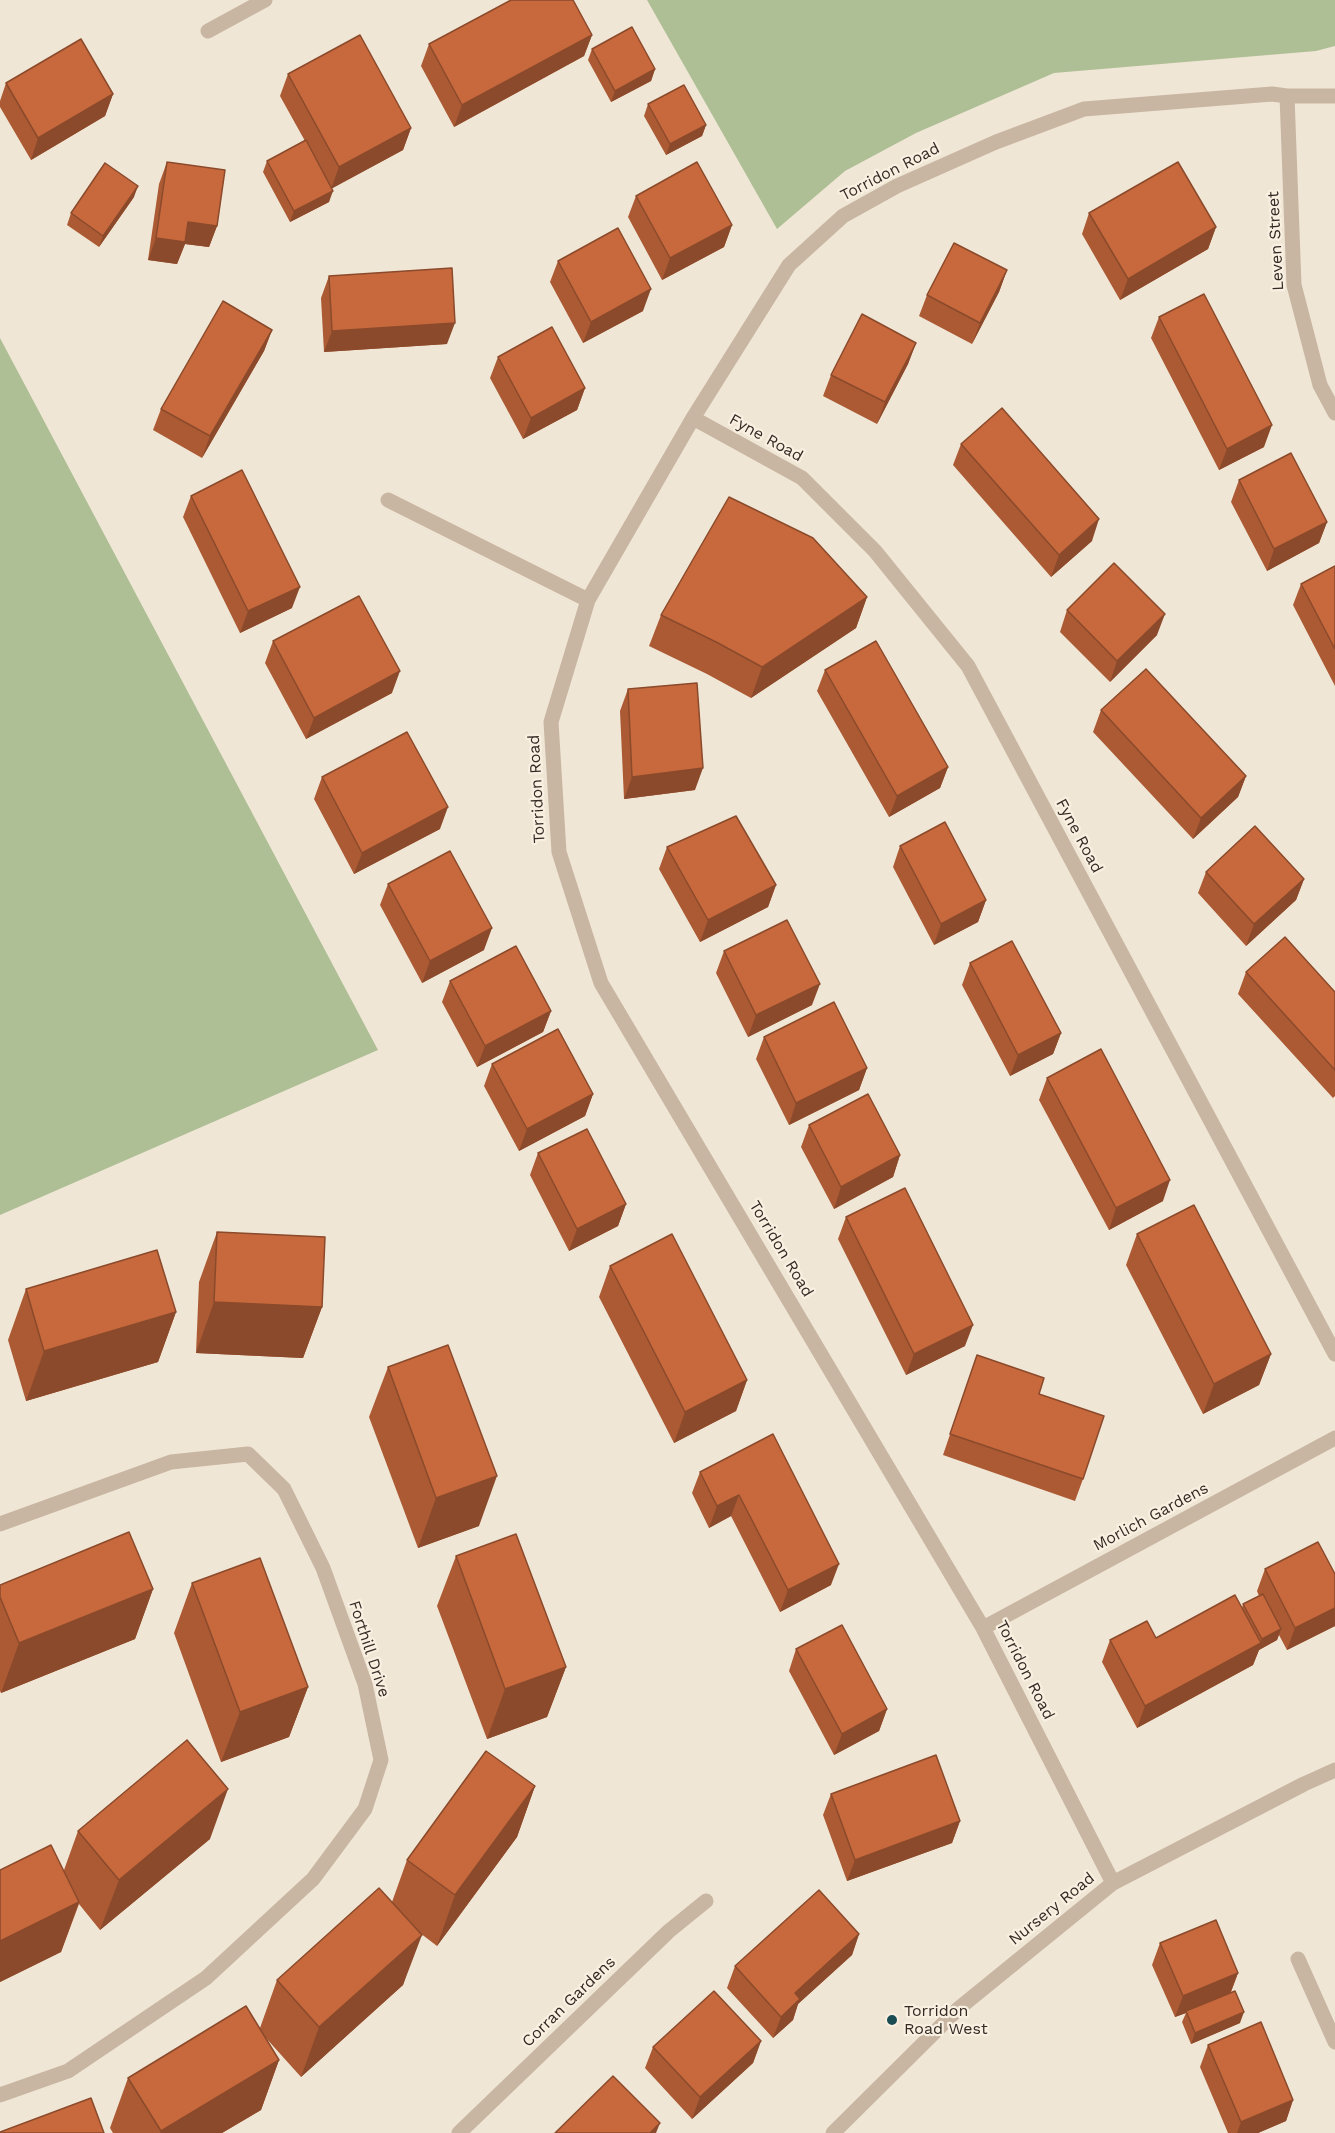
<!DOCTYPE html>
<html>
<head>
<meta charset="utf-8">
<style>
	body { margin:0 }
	canvas { display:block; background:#f0e6d5 }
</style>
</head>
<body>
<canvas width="1335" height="2133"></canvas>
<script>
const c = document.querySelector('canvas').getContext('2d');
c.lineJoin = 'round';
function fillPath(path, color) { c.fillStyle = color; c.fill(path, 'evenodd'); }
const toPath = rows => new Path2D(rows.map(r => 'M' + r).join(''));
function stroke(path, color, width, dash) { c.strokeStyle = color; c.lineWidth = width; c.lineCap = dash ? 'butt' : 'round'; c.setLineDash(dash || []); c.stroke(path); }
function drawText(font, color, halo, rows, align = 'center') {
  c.font = font + ' "Work Sans",sans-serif'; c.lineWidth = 4.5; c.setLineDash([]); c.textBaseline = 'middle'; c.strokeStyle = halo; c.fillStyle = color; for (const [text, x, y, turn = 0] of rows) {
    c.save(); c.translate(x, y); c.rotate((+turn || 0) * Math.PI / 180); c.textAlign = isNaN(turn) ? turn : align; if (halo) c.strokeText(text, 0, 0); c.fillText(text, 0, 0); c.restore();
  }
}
fillPath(toPath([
	[647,0,1335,0,1335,46,1316,51,1054,73,916,133,845,171,777,229],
	[0,338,378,1050,0,1215]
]), '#aebf96');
stroke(toPath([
	[208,31,265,0],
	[1287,96,1294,285,1320,385,1335,413],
	[693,418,802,478,875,551,968,666,1335,1354],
	[388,500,588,600],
	[0,1524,171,1462,248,1454,284,1489,323,1568,365,1684,381,1760,365,1809,313,1879,206,1978,68,2071,0,2095],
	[983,1628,1335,1438],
	[1113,1883,983,1628,601,983,559,852,551,722,588,600,693,418,789,265,843,216,897,186,996,142,1084,109,1272,94,1287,96,1335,96],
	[1298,1959,1335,2042],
	[459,2133,669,1931,706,1901],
	[833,2133,958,2009,1113,1883,1304,1784,1335,1770]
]), '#c8b6a2', 15);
fillPath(toPath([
	[592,35,584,56,454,127,421,66,429,44],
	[592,49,655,69,651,81,611,102,588,60],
	[288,74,411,128,403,150,332,188,329,202,290,222,263,172,267,161,305,141,280,96],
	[6,83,113,94,105,116,31,160,0,107,0,101],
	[648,104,706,125,702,136,666,155,644,116],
	[167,162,217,226,209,247,185,244,177,264,148,260,159,184],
	[636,196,732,225,724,247,662,280,628,217],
	[134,197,99,247,67,225,71,213],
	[1089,213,1216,227,1208,249,1120,300,1082,234],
	[558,261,643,311,583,343,550,282],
	[1007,270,999,292,972,344,919,316,927,295],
	[329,276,447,344,324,352,321,298],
	[1159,317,1264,447,1219,470,1151,338],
	[272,330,264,351,202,458,153,430,161,409],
	[916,343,908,364,877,424,823,396,831,375],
	[498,357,585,388,577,410,523,439,490,378],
	[961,444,1092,541,1051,577,953,465],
	[1239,480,1327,522,1319,543,1267,571,1231,502],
	[191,496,292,608,240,633,183,517],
	[1335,566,1335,686,1293,605,1301,584],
	[867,597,856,628,751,698,707,674,649,646,661,615],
	[1067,610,1157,635,1110,682,1060,632],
	[273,641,392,693,306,739,265,663],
	[825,670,948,767,940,788,889,817,817,691],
	[628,689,695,790,624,799,620,711],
	[1101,710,1246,776,1238,797,1193,839,1093,732],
	[322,777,440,829,354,874,314,799],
	[900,846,986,900,978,922,934,945,893,867],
	[667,847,776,885,768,907,700,942,659,869],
	[1206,872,1304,879,1296,900,1246,946,1198,893],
	[388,884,484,950,422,983,380,905],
	[724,951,812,1005,748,1037,716,973],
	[970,963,1061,1033,1053,1054,1010,1076,962,985],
	[1246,972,1335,992,1335,1096,1333,1098,1238,994],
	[450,981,551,1011,543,1032,477,1067,442,1002],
	[764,1037,867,1068,859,1090,789,1125,756,1059],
	[492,1064,593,1094,585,1116,519,1151,484,1086],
	[1047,1078,1163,1201,1109,1230,1039,1100],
	[809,1125,900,1155,893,1177,834,1209,801,1147],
	[538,1153,626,1204,618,1226,569,1251,530,1175],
	[846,1217,965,1346,906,1375,838,1239],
	[217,1232,322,1307,303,1358,196,1353,199,1282],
	[1137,1234,1271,1354,1259,1385,1203,1414,1126,1265],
	[610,1266,747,1380,736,1411,674,1443,599,1297],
	[26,1289,176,1312,158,1362,26,1401,8,1340],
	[977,1355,1039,1394,1083,1479,1075,1501,943,1455],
	[388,1367,479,1526,418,1548,369,1417],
	[773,1434,831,1585,780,1612,731,1516,709,1528,692,1493,700,1472],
	[456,1556,566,1667,547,1717,487,1739,437,1606],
	[1265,1569,1335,1574,1335,1626,1287,1650,1279,1635,1277,1640,1259,1650,1253,1665,1137,1728,1102,1662,1110,1640,1156,1638,1242,1608,1243,1604,1259,1596,1257,1591],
	[192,1583,308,1687,289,1737,221,1762,174,1633],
	[0,1585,153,1589,135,1639,1,1693,0,1691],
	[796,1649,887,1709,879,1731,834,1755,789,1671],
	[535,1786,517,1837,437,1946,420,1933,403,1985,301,2077,265,2037,279,2060,261,2110,222,2133,113,2133,110,2128,128,2078,260,2028,277,1980,392,1902,407,1860],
	[831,1794,960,1821,952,1843,847,1881,823,1815],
	[78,1831,210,1839,100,1930,79,1904,61,1952,0,1982,0,1870,64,1870],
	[859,1934,852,1955,798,2004,793,2020,773,2038,727,1988,735,1966],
	[1160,1943,1238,1973,1231,1992,1240,2023,1191,2044,1182,2022,1186,2013,1175,2017,1152,1965],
	[761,2041,753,2063,692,2119,645,2068,653,2047],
	[1208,2045,1293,2100,1286,2121,1258,2133,1228,2133,1200,2067]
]), '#ab5a34');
fillPath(toPath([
	[592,35,584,56,454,127,462,105],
	[655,69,651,81,611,102,615,91],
	[113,94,105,116,31,160,38,138],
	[706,125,702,136,666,155,670,144],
	[411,128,403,150,331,189,339,167],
	[138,186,134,197,99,247,103,236],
	[333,191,329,202,290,222,294,211],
	[188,222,217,226,209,247,185,244,177,264,148,260,156,238],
	[732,225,724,247,662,280,670,258],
	[1216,227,1208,249,1120,300,1128,279],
	[1007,270,999,292,972,344,980,323],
	[651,289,643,311,583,343,591,322],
	[455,323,447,344,324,352,332,331],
	[272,330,264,351,202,458,210,436],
	[916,343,908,364,877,424,885,402],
	[585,388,577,410,523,439,531,418],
	[1272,425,1264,447,1219,470,1227,449],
	[1099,519,1092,541,1051,577,1059,555],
	[1327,522,1319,543,1267,571,1274,549],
	[300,587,292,608,240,633,248,611],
	[867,597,856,628,751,698,762,667],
	[1165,614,1157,635,1110,682,1117,661],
	[400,671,392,693,306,739,314,718],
	[948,767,940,788,889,817,897,796],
	[703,768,695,790,624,799,632,777],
	[1246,776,1238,797,1193,839,1201,818],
	[448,807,440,829,354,874,362,853],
	[1304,879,1296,900,1246,946,1254,924],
	[776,885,768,907,700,942,708,920],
	[986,900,978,922,934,945,941,924],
	[492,928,484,950,422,983,430,961],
	[820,984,812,1005,748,1037,756,1015],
	[551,1011,543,1032,477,1067,485,1046],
	[1061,1033,1053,1054,1010,1076,1018,1055],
	[867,1068,859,1090,789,1125,796,1103],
	[593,1094,585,1116,519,1151,527,1129],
	[900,1155,893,1177,834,1209,841,1187],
	[1170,1180,1163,1201,1109,1230,1116,1208],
	[626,1204,618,1226,569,1251,577,1229],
	[214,1302,322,1307,303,1358,196,1353],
	[176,1312,158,1362,26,1401,44,1351],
	[973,1325,965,1346,906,1375,914,1354],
	[1271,1354,1259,1385,1203,1414,1214,1384],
	[747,1380,736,1411,674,1443,685,1412],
	[497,1476,479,1526,418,1548,436,1498],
	[739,1495,731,1516,709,1528,717,1506],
	[839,1564,831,1585,780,1612,788,1590],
	[153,1589,135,1639,1,1693,19,1643],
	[1335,1608,1335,1626,1287,1650,1295,1628],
	[1281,1629,1277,1640,1259,1650,1253,1665,1137,1728,1145,1706,1260,1644,1262,1639],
	[566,1667,547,1717,487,1739,505,1689],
	[308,1687,289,1737,221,1762,240,1712],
	[887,1709,879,1731,834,1755,842,1734],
	[535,1786,517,1837,437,1946,455,1895],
	[228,1789,210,1839,100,1930,119,1880],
	[960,1821,952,1843,847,1881,855,1860],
	[79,1902,61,1952,0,1982,0,1941],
	[859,1934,852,1955,798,2004,793,2020,773,2038,781,2017,795,1993],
	[422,1935,403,1985,301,2077,319,2027],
	[1238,1973,1230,1994,1186,2011,1186,2013,1175,2017,1183,1996],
	[1244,2012,1240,2023,1191,2044,1195,2033],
	[761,2041,753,2063,692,2119,700,2097],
	[279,2060,261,2110,222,2133,160,2133,161,2131],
	[1293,2100,1286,2121,1258,2133,1237,2133,1241,2122],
	[660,2123,656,2133,650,2133]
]), '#8b4a2b');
const building = toPath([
	[511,0,573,0,592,35,462,105,429,44,511,0],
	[632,27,655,69,615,91,592,49,632,27],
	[360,35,411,128,339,167,288,74,360,35],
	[81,39,113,94,38,138,6,83,81,39],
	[684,85,706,125,670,144,648,104,684,85],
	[306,140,333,191,294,211,267,161,306,140],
	[167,162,225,170,217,226,188,222,185,242,156,238,167,162],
	[697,162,732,225,670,258,636,196,697,162],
	[1178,162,1216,227,1128,279,1089,213,1178,162],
	[105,163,138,186,103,236,71,213,105,163],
	[618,228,651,289,591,322,558,261,618,228],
	[954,243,1007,270,980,323,927,295,954,243],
	[452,268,455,323,332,331,329,276,452,268],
	[1204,294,1272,425,1227,449,1159,317,1204,294],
	[223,301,272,330,210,436,161,409,223,301],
	[862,314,916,343,885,402,831,375,862,314],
	[552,327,585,388,531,418,498,357,552,327],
	[1002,408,1099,519,1059,555,961,444,1002,408],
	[1291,453,1327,522,1274,549,1239,480,1291,453],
	[242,470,300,587,248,611,191,496,242,470],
	[729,497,813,538,867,597,762,667,718,643,661,615,729,497],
	[1114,563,1165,614,1117,661,1067,610,1114,563],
	[1335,566,1335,649,1301,584,1335,566],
	[359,596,400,671,314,718,273,641,359,596],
	[876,641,948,767,897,796,825,670,876,641],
	[1146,669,1246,776,1201,818,1101,710,1146,669],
	[697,683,703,768,632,777,628,689,697,683],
	[407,732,448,807,362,853,322,777,407,732],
	[736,816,776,885,708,920,667,847,736,816],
	[945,822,986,900,941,924,900,846,945,822],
	[1255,826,1304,879,1254,924,1206,872,1255,826],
	[450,851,492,928,430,961,388,884,450,851],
	[787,920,820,984,756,1015,724,951,787,920],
	[1285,937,1335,992,1335,1070,1246,972,1285,937],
	[1012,941,1061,1033,1018,1055,970,963,1012,941],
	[516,946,551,1011,485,1046,450,981,516,946],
	[834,1002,867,1068,796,1103,764,1037,834,1002],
	[558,1029,593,1094,527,1129,492,1064,558,1029],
	[1101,1049,1170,1180,1116,1208,1047,1078,1101,1049],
	[868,1094,900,1155,841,1187,809,1125,868,1094],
	[587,1129,626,1204,577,1229,538,1153,587,1129],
	[905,1188,973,1325,914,1354,846,1217,905,1188],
	[1194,1205,1271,1354,1214,1384,1137,1234,1194,1205],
	[217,1232,325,1237,322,1307,214,1302,217,1232],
	[672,1234,747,1380,685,1412,610,1266,672,1234],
	[157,1250,176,1312,44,1351,26,1289,157,1250],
	[448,1345,497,1476,436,1498,388,1367,448,1345],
	[977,1355,1044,1378,1039,1394,1104,1416,1083,1479,950,1434,977,1355],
	[773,1434,839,1564,788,1590,739,1495,717,1506,700,1472,773,1434],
	[129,1532,153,1589,19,1643,0,1597,0,1585,129,1532],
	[516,1534,566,1667,505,1689,456,1556,516,1534],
	[1318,1542,1335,1574,1335,1608,1295,1628,1265,1569,1318,1542],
	[260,1558,308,1687,240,1712,192,1583,260,1558],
	[1263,1594,1281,1629,1262,1639,1243,1604,1263,1594],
	[1235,1595,1261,1643,1145,1706,1110,1640,1147,1621,1156,1638,1235,1595],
	[842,1625,887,1709,842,1734,796,1649,842,1625],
	[187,1740,228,1789,119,1880,78,1831,187,1740],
	[486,1751,535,1786,455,1895,407,1860,486,1751],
	[936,1755,960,1821,855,1860,831,1794,936,1755],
	[51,1845,79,1902,0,1941,0,1870,51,1845],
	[379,1888,422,1935,319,2027,277,1980,379,1888],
	[819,1890,859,1934,795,1993,800,1999,781,2017,735,1966,819,1890],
	[1216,1920,1238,1973,1183,1996,1160,1943,1216,1920],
	[714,1991,761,2041,700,2097,653,2047,714,1991],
	[1235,1991,1244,2012,1195,2033,1186,2011,1235,1991],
	[246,2006,279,2060,161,2131,128,2078,246,2006],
	[1261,2022,1293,2100,1241,2122,1208,2045,1261,2022],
	[613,2076,660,2123,650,2133,555,2133,613,2076],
	[91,2098,104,2133,0,2133,0,2132,91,2098]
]);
fillPath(building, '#c7693d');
stroke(building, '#8b4a2b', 1.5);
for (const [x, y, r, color] of [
	[892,2020,6,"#1a4c54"]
]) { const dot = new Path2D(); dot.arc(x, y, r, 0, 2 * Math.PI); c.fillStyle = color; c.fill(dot); stroke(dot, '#f9f0e1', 2); }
drawText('16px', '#332a24', '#f9f0e1', [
	["Torridon Road",890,172,-27],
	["Leven Street",1276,241,-93],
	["Fyne Road",766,438,29],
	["Torridon Road",537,789,-93],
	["Fyne Road",1079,836,62],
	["Torridon Road",781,1249,59],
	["Morlich Gardens",1151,1517,-28],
	["Forthill Drive",369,1649,72],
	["Torridon Road",1025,1670,63],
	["Nursery Road",1052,1909,-39],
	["Corran Gardens",569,2002,-44]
]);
drawText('16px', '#332a24', '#f9f0e1', [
	["Torridon",904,2011],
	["Road West",904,2029]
], 'left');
</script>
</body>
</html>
